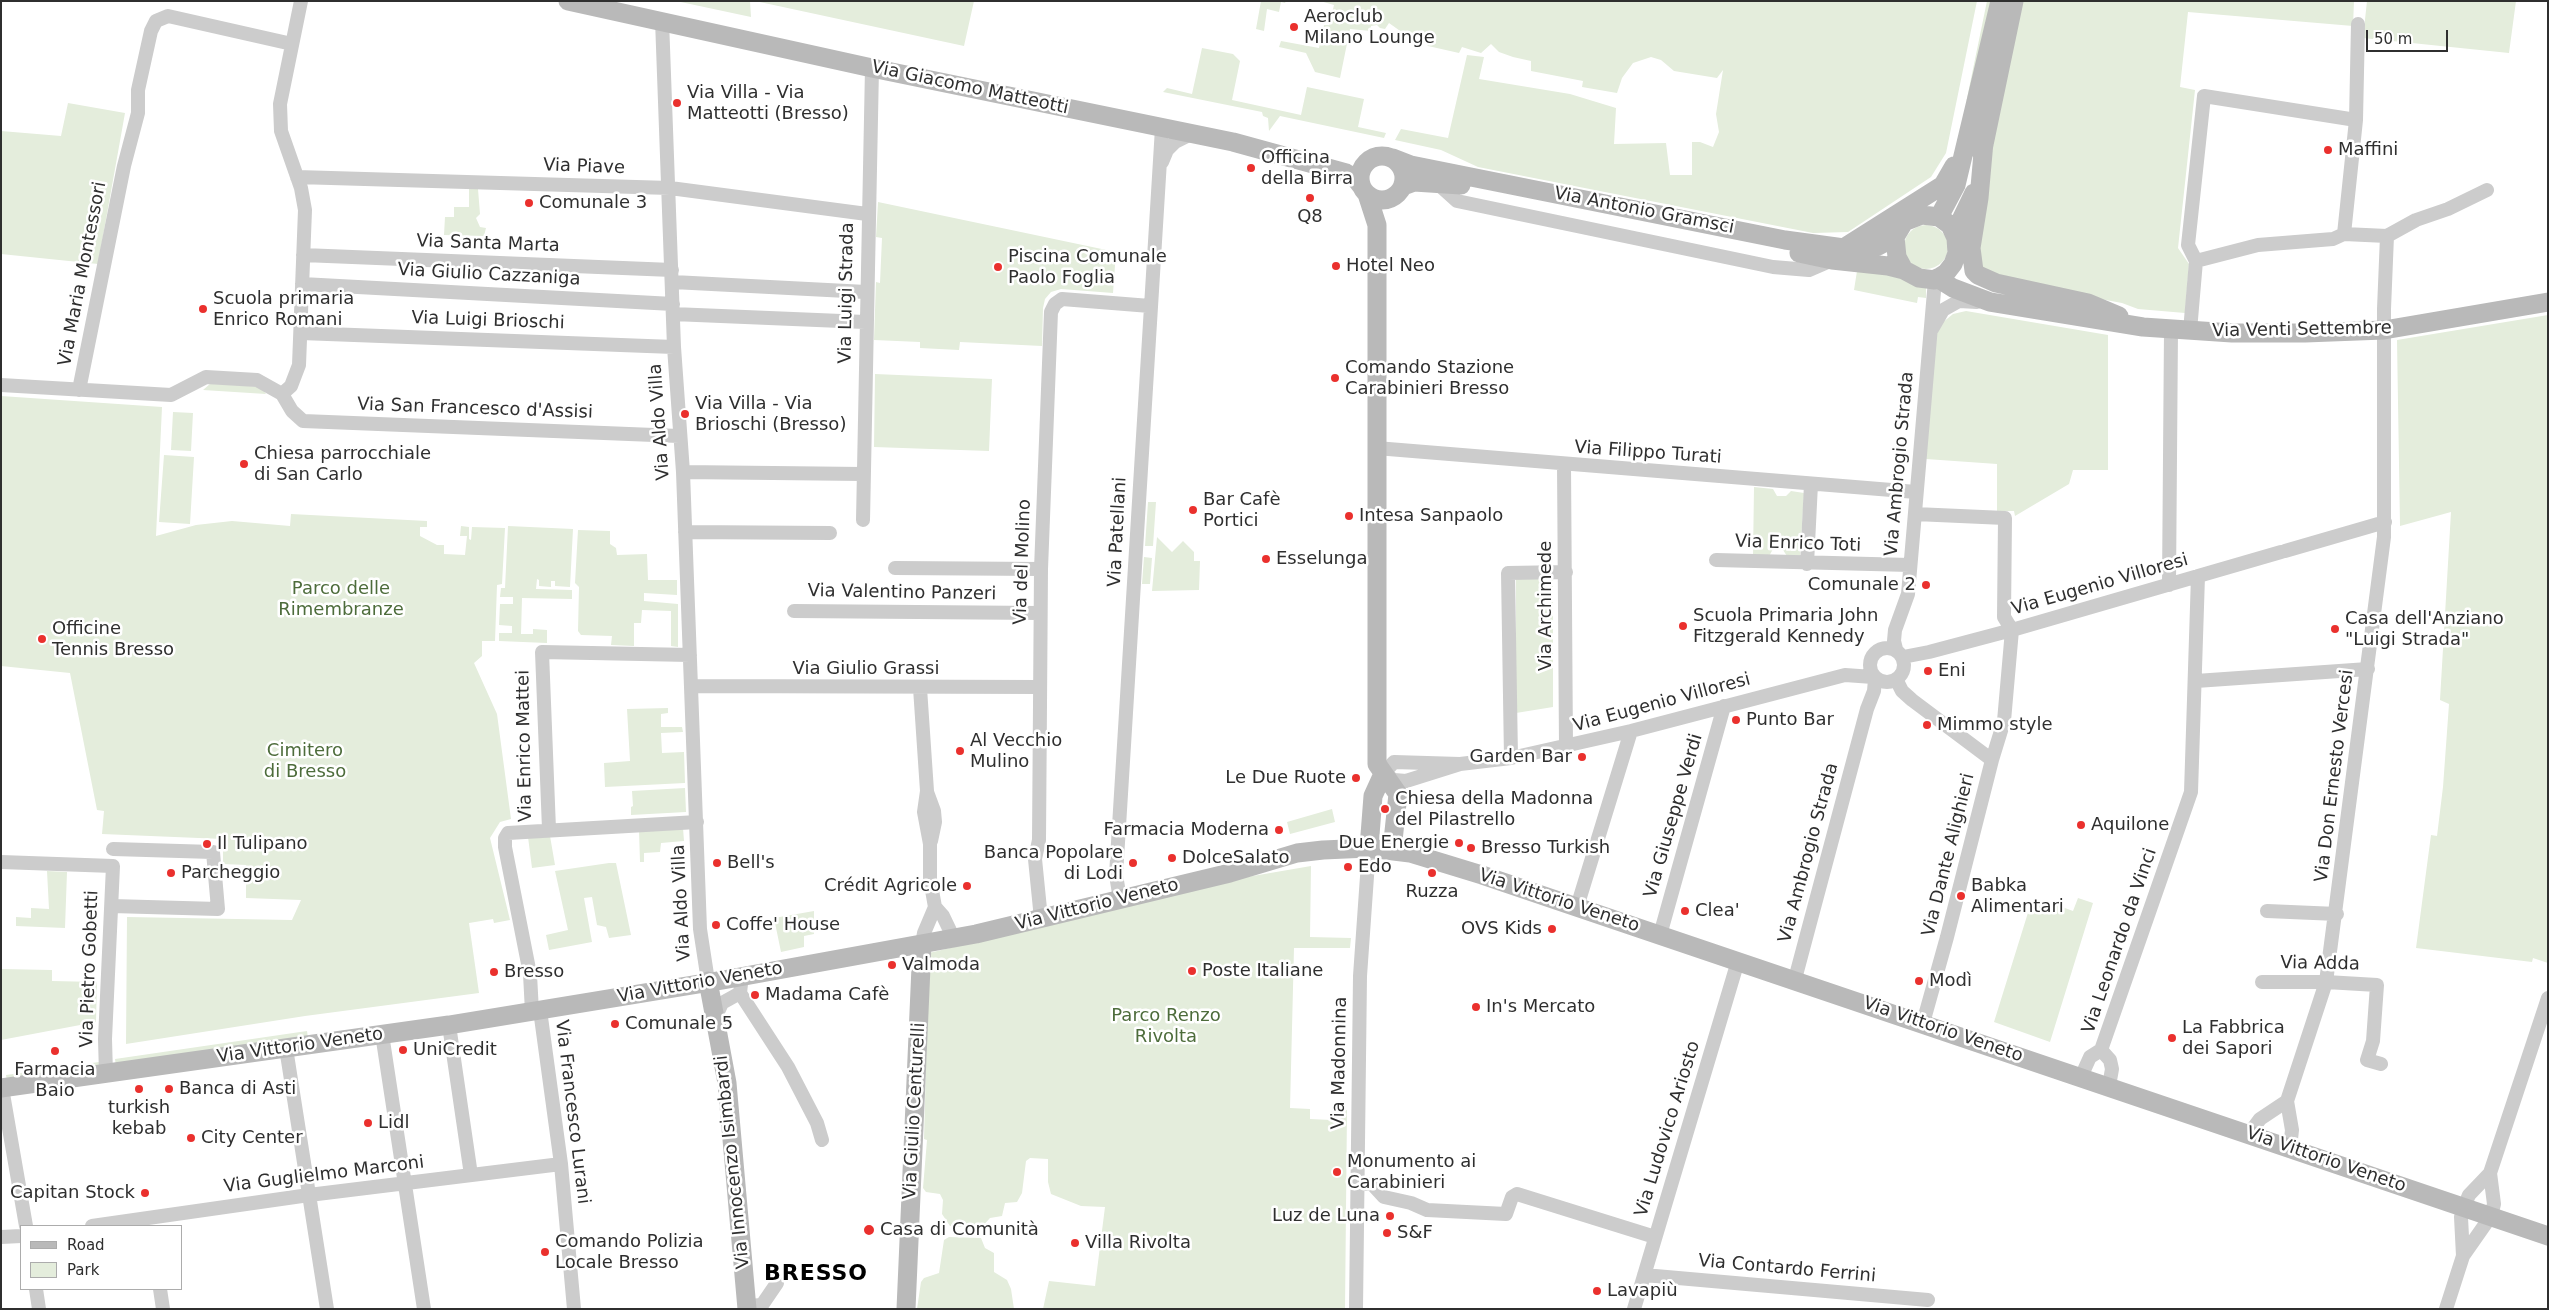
<!DOCTYPE html>
<html>
<head>
<meta charset="utf-8">
<style>
	body { margin:0 }
	#map { position:relative; width:2549px; height:1310px; overflow:hidden; background:#fff; font-family:"DejaVu Sans",sans-serif }
	canvas { display:block }
	.frame { position:absolute; inset:0; border:2px solid #2f2f2f; pointer-events:none }
	.legend { position:absolute; left:20px; top:1225px; width:162px; height:65px; box-sizing:border-box; background:#fff; border:1px solid #acacac; margin:0; padding:6px 9px; list-style:none; font-size:15px; color:#2f2f2f }
	.legend li { display:flex; align-items:center; gap:10px; height:25px }
	.legend b { width:25px; border:1px solid #acacac }
	.scale { position:absolute; left:2366px; top:30px; width:82px; height:22px; box-sizing:border-box; border:2px solid #2f2f2f; border-top:0; padding-left:6px; font-size:15px; line-height:18px; white-space:nowrap; color:#2f2f2f; -webkit-text-stroke:4px #fff; paint-order:stroke }
</style>
</head>
<body>
<div id="map">
<canvas width="2549" height="1310"></canvas>
<div class="frame"></div>
<ul class="legend">
<li><b style="height:6px;background:#b9b9b9"></b>Road</li>
<li><b style="height:14px;background:#e4eddc"></b>Park</li>
</ul>
<div class="scale">50 m</div>
</div>
<script>
const c = document.querySelector('canvas').getContext('2d');
c.lineJoin = 'round';
function fillPath(path, color) { c.fillStyle = color; c.fill(path, 'evenodd'); }
const toPath = rows => new Path2D(rows.map(r => 'M' + r).join(''));
function stroke(path, color, width, dash) { c.strokeStyle = color; c.lineWidth = width; c.lineCap = dash ? 'butt' : 'round'; c.setLineDash(dash || []); c.stroke(path); }
function drawText(font, color, halo, rows, align = 'center') {
  c.font = font + ' "DejaVu Sans",sans-serif'; c.lineWidth = 5; c.setLineDash([]); c.textBaseline = 'middle'; c.strokeStyle = halo; c.fillStyle = color; for (const [text, x, y, turn = 0] of rows) {
    c.save(); c.translate(x, y); c.rotate((+turn || 0) * Math.PI / 180); c.textAlign = isNaN(turn) ? turn : align; if (halo) c.strokeText(text, 0, 0); c.fillText(text, 0, 0); c.restore();
  }
}
fillPath(toPath([
	[676,1,750,1,751,17],
	[755,1,974,1,964,46],
	[1261,1,1286,1,1285,3,1281,2,1279,12,1267,9,1264,31,1256,29],
	[1320,1,1977,1,1946,153,1931,177,1848,232,1813,233,1478,167,1441,150,1395,140,1401,129,1448,138,1467,55,1484,57,1479,79,1570,94,1616,108,1614,144,1666,143,1670,175,1692,175,1692,142,1700,142,1713,147,1719,132,1716,114,1723,70,1717,78,1674,71,1661,60,1651,57,1633,63,1622,78,1617,93,1582,87,1583,81,1531,71,1531,61,1513,57,1499,52,1491,44,1481,53,1462,47,1459,53,1428,46,1418,33,1403,33,1389,23,1385,29,1380,28,1377,25,1371,26,1371,31,1350,29,1340,78,1315,72,1306,53,1279,47,1281,41,1319,48,1324,25,1329,25,1334,5],
	[1987,1,1998,1,1966,103],
	[2018,1,2354,1,2353,26,2188,12,2180,87,2195,90,2178,248,2189,264,2185,313,2138,309,2122,303,2003,281,1976,263,1975,250],
	[2367,1,2516,1,2509,53,2363,38],
	[1202,48,1233,54,1240,61,1232,100,1301,115,1307,87,1364,99,1358,127,1386,133,1384,138,1280,116,1269,131,1268,118,1263,116,1262,112,1163,92,1167,88,1192,94],
	[68,103,125,113,98,264,1,254,1,131,61,136],
	[469,189,478,189,480,214,476,218,480,227,486,228,484,236,444,235,445,217,454,217,454,207,469,207],
	[878,202,1116,252,1113,293,1061,289,1051,292,1045,299,1043,308,1042,346,960,342,959,350,920,348,920,342,874,340,876,282,880,283,882,238,876,237],
	'1904 247a22 22 0 1 1 44 0a22 22 0 1 1-44 0Z',
	[1857,271,1892,272,1926,287,1926,298,1918,297,1917,303,1854,290],
	[1966,311,2108,335,2108,470,2073,470,2069,484,2015,516,2014,511,1997,511,1997,464,1926,459,1934,334,1942,323,1953,314],
	[2548,315,2548,963,2533,958,2532,962,2416,948,2431,835,2437,836,2443,787,2449,704,2440,700,2451,512,2400,526,2397,340],
	[875,374,992,379,989,451,874,447],
	[211,383,261,387,266,394,203,390],
	[1,396,162,407,156,536,196,525,232,521,290,526,291,514,427,521,427,527,420,527,420,536,437,545,444,545,444,554,465,555,467,536,460,536,461,526,469,527,469,539,471,540,472,527,505,528,502,584,497,585,495,641,482,641,482,656,474,663,497,714,511,819,500,822,490,838,510,920,494,923,493,919,469,923,479,993,305,1016,126,1044,127,917,292,920,301,900,246,898,246,865,223,864,223,839,102,834,104,811,97,810,70,673,1,666],
	[173,412,193,413,191,451,171,450],
	[164,455,194,457,190,524,159,522],
	[1754,487,1773,489,1777,496,1786,496,1791,491,1804,493,1800,557,1787,556,1783,550,1773,549,1768,558,1753,557],
	[1148,502,1156,502,1153,546,1145,546],
	[508,526,573,529,570,587,555,586,555,581,551,581,551,587,539,586,539,580,537,579,536,589,572,590,572,599,522,598,521,634,533,634,533,629,547,630,547,643,499,641,499,633,512,633,512,626,499,625,500,604,513,604,513,597,500,597,501,588,505,588],
	[578,530,610,531,610,544,616,548,617,555,647,554,648,580,677,580,677,595,644,593,644,601,678,604,678,647,671,646,671,611,642,610,641,623,634,623,634,646,611,645,612,636,581,635,578,631,579,587,575,583],
	[1157,537,1172,552,1183,541,1194,552,1194,561,1200,561,1199,590,1152,591],
	[1144,557,1152,558,1150,584,1142,584],
	[1516,579,1553,579,1553,707,1516,713],
	[668,708,668,713,661,714,661,727,682,727,683,732,661,733,662,753,684,752,685,783,605,787,604,763,630,761,627,709],
	[685,788,686,812,631,815,631,807,633,806,632,791],
	[1332,809,1335,822,1290,834,1287,822],
	[683,828,684,841,661,843,660,852,644,853,644,862,640,862,639,830],
	[550,836,555,865,532,868,528,837],
	[609,863,616,863,631,935,609,938,606,927,597,925,592,897,584,898,592,942,549,950,546,935,568,930,555,871],
	[1311,866,1310,937,1351,938,1350,948,1294,948,1290,1108,1310,1109,1310,1119,1331,1120,1332,1109,1347,1110,1345,1309,1043,1309,1049,1281,1095,1286,1105,1207,1081,1206,1051,1194,1048,1182,1048,1159,1030,1158,1026,1161,1022,1193,1017,1202,1005,1203,1002,1216,990,1218,981,1228,950,1226,942,1214,943,1200,940,1194,926,1192,923,1188,927,1140,924,1139,929,953,1247,877],
	[47,871,67,872,65,928,16,926,16,917,31,918,31,908,49,909],
	[2078,898,2093,903,2050,1042,1994,1022,2031,903,2043,900,2073,911],
	[814,911,814,934,804,936,804,947,781,952,774,918],
	[1,969,52,970,52,981,97,982,96,1022,1,1040],
	[307,1031,308,1038,116,1066,115,1059],
	[99,1062,100,1068,7,1081,6,1075],
	[949,1237,981,1238,985,1248,994,1253,994,1272,1007,1280,1011,1289,1014,1309,917,1309,921,1282,924,1278,939,1273,944,1240]
]), '#e4eddc');
stroke(toPath([
	[662,20,674,347,683,472,700,929,708,981],
	[2358,24,2356,120,2344,234,2387,236],
	[1162,162,1167,150,1175,142,1191,134],
	[297,177,670,188,867,214],
	[1437,183,1457,201,1773,267,1809,270,1832,260],
	[2387,236,2416,220,2448,209,2487,190],
	[303,255,672,270],
	[2196,261,2258,245,2333,239,2344,234],
	[673,282,866,292],
	[302,284,673,304],
	[673,314,865,322],
	[1932,329,1943,310,1959,301,1977,302],
	[2190,331,2196,261,2188,245,2204,96,2356,120],
	[301,333,674,347],
	[1,385,171,395,206,377,257,380,282,394,292,411,303,421,679,436],
	[79,390,124,166,138,113,138,90,151,31,156,21,168,16,292,44],
	[282,394,291,386,299,365,305,210,301,188,281,131,280,104,301,1],
	[1376,448,1916,492],
	[1564,465,1566,747],
	[683,472,863,474],
	[1915,514,2005,518,2004,617,2012,630],
	[863,520,872,68],
	[685,532,830,533],
	[2285,551,2385,522],
	[1716,560,1910,565],
	[1807,564,1811,484],
	[895,568,1041,569],
	[2169,585,2171,330],
	[794,611,1040,613],
	'1870 665a17 17 0 1 1 34 0a17 17 0 1 1-34 0Z',
	[1896,649,1894,641,1895,630,1908,594,1935,280],
	[1903,657,1929,652,2012,630,2281,552],
	[1896,679,1902,691,1912,700,1992,760,1947,937,1923,1023],
	[2196,681,2368,669],
	[691,686,1040,687],
	[920,688,927,791,924,812,930,844,930,879,935,907,943,916,954,939],
	[1511,758,1508,573,1566,572],
	[1992,760,2004,721,2012,630],
	[1460,764,1406,781,1394,780,1383,774,1394,762,1460,764,1511,758,1631,731,1845,675,1873,677],
	[927,792,934,811,935,822,931,841],
	[549,829,542,652,690,655],
	[1,862,113,866,105,1039,106,1074],
	[1120,899,1116,875,1162,128],
	[112,906,218,909,213,852,113,849],
	[1577,907,1631,731],
	[2267,911,2337,914],
	[1041,919,1035,859,1039,840,1041,569,1051,312,1055,304,1062,299,1150,306],
	[1660,935,1724,706],
	[922,944,924,933,935,907],
	[742,975,740,993,788,1067,817,1123,822,1140],
	[1795,979,1867,709,1874,691,1875,679],
	[2262,982,2326,982,2377,985,2373,1041,2367,1060,2381,1064],
	[540,1010,561,1164,574,1309],
	[532,1012,530,974,505,847,505,838,508,833,697,822],
	[716,1016,722,1003,740,993],
	[449,1025,471,1175],
	[382,1034,424,1309],
	[286,1048,327,1309],
	[2101,1050,2191,792,2198,576],
	[2101,1050,2110,1060,2112,1069,2109,1086],
	[2081,1077,2090,1057,2101,1050],
	[2,1088,26,1226],
	[2249,1134,2260,1119,2287,1101],
	[2290,1148,2292,1130,2287,1101,2326,982,2384,537,2384,309,2387,236],
	[1358,1184,1372,1184,1384,1197,1411,1203,1427,1210,1506,1214,1512,1197,1517,1194,1655,1237],
	[92,1226,309,1195,561,1164],
	[1,1237,21,1236],
	[2463,1256,2461,1217,2464,1207,2469,1195,2490,1173,2548,998],
	[1644,1275,1928,1300],
	[36,1289,39,1309],
	[160,1289,163,1309],
	[747,1306,762,1305,777,1283],
	[1356,1309,1360,976,1369,848],
	[1634,1309,1738,961],
	[2446,1309,2463,1256,2491,1216,2494,1204,2490,1173]
]), '#ccc', 14);
stroke(toPath([
	[568,1,872,68,1233,142,1346,173,1355,178,1362,187],
	[1984,142,1979,198,1971,248,1974,271,1978,275,1996,283,2088,303,2119,316],
	[1982,154,2014,1],
	'1360 178a22 22 0 1 1 44 0a22 22 0 1 1-44 0Z',
	[1393,158,1411,165,1785,240,1844,248,1878,246,1895,237],
	[1403,186,1414,182,1461,185],
	[1367,194,1377,225,1377,764,1398,794,1392,850],
	[1922,215,1939,217,1950,225,1956,238,1957,253,1953,264,1946,273,1935,280,1919,278,1904,270,1897,257,1895,237,1904,222,1922,215],
	[1939,217,1956,185,2000,1],
	[1956,238,1960,222,1974,193],
	[1845,247,1943,185,1954,166],
	[1799,253,1832,260,1888,266,1904,270],
	[1937,278,1953,288,1990,302,2143,327,2232,333,2305,333,2384,330,2548,302],
	[1369,848,1373,796,1383,774],
	[708,981,727,1083,747,1309],
	[1,1088,449,1025,723,980,976,934,1230,873,1297,853,1323,850,1369,848,1410,853,1482,875,2548,1236],
	[906,1309,922,944]
]), '#b9b9b9', 19);
for (const [x, y, r, color] of [
	[1294,27,5,"#ea302d"],
	[677,103,5,"#ea302d"],
	[2328,150,5,"#ea302d"],
	[1251,168,5,"#ea302d"],
	[1310,198,5,"#ea302d"],
	[529,203,5,"#ea302d"],
	[1336,266,5,"#ea302d"],
	[998,267,5,"#ea302d"],
	[203,309,5,"#ea302d"],
	[1335,378,5,"#ea302d"],
	[685,414,5,"#ea302d"],
	[244,464,5,"#ea302d"],
	[1193,510,5,"#ea302d"],
	[1349,516,5,"#ea302d"],
	[1266,559,5,"#ea302d"],
	[1926,585,5,"#ea302d"],
	[1683,626,5,"#ea302d"],
	[2335,629,5,"#ea302d"],
	[42,639,5,"#ea302d"],
	[1928,671,5,"#ea302d"],
	[1736,720,5,"#ea302d"],
	[1927,725,5,"#ea302d"],
	[960,751,5,"#ea302d"],
	[1582,757,5,"#ea302d"],
	[1356,778,5,"#ea302d"],
	[1385,809,5,"#ea302d"],
	[2081,825,5,"#ea302d"],
	[1279,830,5,"#ea302d"],
	[1459,843,5,"#ea302d"],
	[207,844,5,"#ea302d"],
	[1471,848,5,"#ea302d"],
	[1172,858,5,"#ea302d"],
	[717,863,5,"#ea302d"],
	[1133,863,5,"#ea302d"],
	[1348,867,5,"#ea302d"],
	[171,873,5,"#ea302d"],
	[1432,873,5,"#ea302d"],
	[967,886,5,"#ea302d"],
	[1961,896,5,"#ea302d"],
	[1685,911,5,"#ea302d"],
	[716,925,5,"#ea302d"],
	[1552,929,5,"#ea302d"],
	[892,965,5,"#ea302d"],
	[1192,971,5,"#ea302d"],
	[494,972,5,"#ea302d"],
	[1919,981,5,"#ea302d"],
	[755,995,5,"#ea302d"],
	[1476,1007,5,"#ea302d"],
	[615,1024,5,"#ea302d"],
	[2172,1038,5,"#ea302d"],
	[403,1050,5,"#ea302d"],
	[55,1051,5,"#ea302d"],
	[139,1089,5,"#ea302d"],
	[169,1089,5,"#ea302d"],
	[368,1123,5,"#ea302d"],
	[191,1138,5,"#ea302d"],
	[1337,1172,5,"#ea302d"],
	[145,1193,5,"#ea302d"],
	[1390,1216,5,"#ea302d"],
	[869,1230,6,"#ea302d"],
	[1387,1233,5,"#ea302d"],
	[1075,1243,5,"#ea302d"],
	[545,1252,5,"#ea302d"],
	[1597,1291,5,"#ea302d"]
]) { const dot = new Path2D(); dot.arc(x, y, r, 0, 2 * Math.PI); c.fillStyle = color; c.fill(dot); stroke(dot, '#fff', 2); }
drawText('18px', '#2f2f2f', '#fff', [
	["Aeroclub",1304,17],
	["Milano Lounge",1304,38],
	["Via Villa - Via",687,93],
	["Matteotti (Bresso)",687,114],
	["Maffini",2338,150],
	["Officina",1261,158],
	["della Birra",1261,179],
	["Comunale 3",539,203],
	["Q8",1310,217,"center"],
	["Piscina Comunale",1008,257],
	["Paolo Foglia",1008,278],
	["Hotel Neo",1346,266],
	["Scuola primaria",213,299],
	["Enrico Romani",213,320],
	["Comando Stazione",1345,368],
	["Carabinieri Bresso",1345,389],
	["Via Villa - Via",695,404],
	["Brioschi (Bresso)",695,425],
	["Chiesa parrocchiale",254,454],
	["di San Carlo",254,475],
	["Bar Cafè",1203,500],
	["Portici",1203,521],
	["Intesa Sanpaolo",1359,516],
	["Esselunga",1276,559],
	["Comunale 2",1916,585,"right"],
	["Scuola Primaria John",1693,616],
	["Fitzgerald Kennedy",1693,637],
	["Casa dell'Anziano",2345,619],
	["\"Luigi Strada\"",2345,640],
	["Officine",52,629],
	["Tennis Bresso",52,650],
	["Eni",1938,671],
	["Punto Bar",1746,720],
	["Mimmo style",1937,725],
	["Al Vecchio",970,741],
	["Mulino",970,762],
	["Garden Bar",1572,757,"right"],
	["Le Due Ruote",1346,778,"right"],
	["Chiesa della Madonna",1395,799],
	["del Pilastrello",1395,820],
	["Aquilone",2091,825],
	["Farmacia Moderna",1269,830,"right"],
	["Due Energie",1449,843,"right"],
	["Il Tulipano",217,844],
	["Bresso Turkish",1481,848],
	["Banca Popolare",1123,853,"right"],
	["di Lodi",1123,874,"right"],
	["DolceSalato",1182,858],
	["Bell's",727,863],
	["Edo",1358,867],
	["Parcheggio",181,873],
	["Crédit Agricole",957,886,"right"],
	["Babka",1971,886],
	["Alimentari",1971,907],
	["Ruzza",1432,892,"center"],
	["Clea'",1695,911],
	["Coffe' House",726,925],
	["OVS Kids",1542,929,"right"],
	["Valmoda",902,965],
	["Poste Italiane",1202,971],
	["Bresso",504,972],
	["Modì",1929,981],
	["Madama Cafè",765,995],
	["In's Mercato",1486,1007],
	["Comunale 5",625,1024],
	["La Fabbrica",2182,1028],
	["dei Sapori",2182,1049],
	["UniCredit",413,1050],
	["Farmacia",55,1070,"center"],
	["Baio",55,1091,"center"],
	["Banca di Asti",179,1089],
	["turkish",139,1108,"center"],
	["kebab",139,1129,"center"],
	["Lidl",378,1123],
	["City Center",201,1138],
	["Monumento ai",1347,1162],
	["Carabinieri",1347,1183],
	["Capitan Stock",135,1193,"right"],
	["Luz de Luna",1380,1216,"right"],
	["Casa di Comunità",880,1230],
	["S&F",1397,1233],
	["Comando Polizia",555,1242],
	["Locale Bresso",555,1263],
	["Villa Rivolta",1085,1243],
	["Lavapiù",1607,1291]
], 'left');
drawText('18px', '#2f2f2f', '#fff', [
	["Via Giacomo Matteotti",970,88,12],
	["Via Piave",584,167,2],
	["Via Antonio Gramsci",1644,211,11],
	["Via Santa Marta",488,244,2],
	["Via Maria Montessori",83,274,-79],
	["Via Giulio Cazzaniga",489,275,3],
	["Via Luigi Strada",847,293,-89],
	["Via Luigi Brioschi",488,321,2],
	["Via Venti Settembre",2302,330,-1],
	["Via San Francesco d'Assisi",475,409,2],
	["Via Aldo Villa",660,422,-94],
	["Via Filippo Turati",1648,453,4],
	["Via Ambrogio Strada",1900,464,-85],
	["Via Patellani",1118,532,-87],
	["Via Enrico Toti",1798,544,2],
	["Via del Molino",1023,562,-88],
	["Via Eugenio Villoresi",2100,585,-16],
	["Via Valentino Panzeri",902,593,1],
	["Via Archimede",1546,606,-90],
	["Via Giulio Grassi",866,669],
	["Via Eugenio Villoresi",1662,703,-15],
	["Via Enrico Mattei",525,746,-91],
	["Via Don Ernesto Vercesi",2335,776,-83],
	["Via Giuseppe Verdi",1674,816,-74],
	["Via Ambrogio Strada",1809,853,-75],
	["Via Dante Alighieri",1949,855,-76],
	["Via Vittorio Veneto",1559,901,18],
	["Via Aldo Villa",682,903,-93],
	["Via Vittorio Veneto",1097,905,-14],
	["Via Leonardo da Vinci",2120,941,-71],
	["Via Adda",2320,964,1],
	["Via Pietro Gobetti",90,969,-88],
	["Via Vittorio Veneto",700,983,-10],
	["Via Vittorio Veneto",1943,1030,19],
	["Via Vittorio Veneto",300,1046,-8],
	["Via Madonnina",1340,1063,-89],
	["Via Giulio Centurelli",915,1111,-87],
	["Via Francesco Lurani",572,1112,83],
	["Via Ludovico Ariosto",1668,1129,-73],
	["Via Vittorio Veneto",2326,1160,19],
	["Via Innocenzo Isimbardi",733,1162,-96],
	["Via Guglielmo Marconi",324,1175,-7],
	["Via Contardo Ferrini",1787,1269,5]
]);
drawText('18px', '#4d6c3b', '#fff', [
	["Parco delle",341,589],
	["Rimembranze",341,610],
	["Cimitero",305,751],
	["di Bresso",305,772],
	["Parco Renzo",1166,1016],
	["Rivolta",1166,1037]
]);
c.letterSpacing = '1px';
drawText('bold 22px', '#000', '#fff', [
	["BRESSO",816,1274]
]);
c.letterSpacing = '0px';
</script>
</body>
</html>
